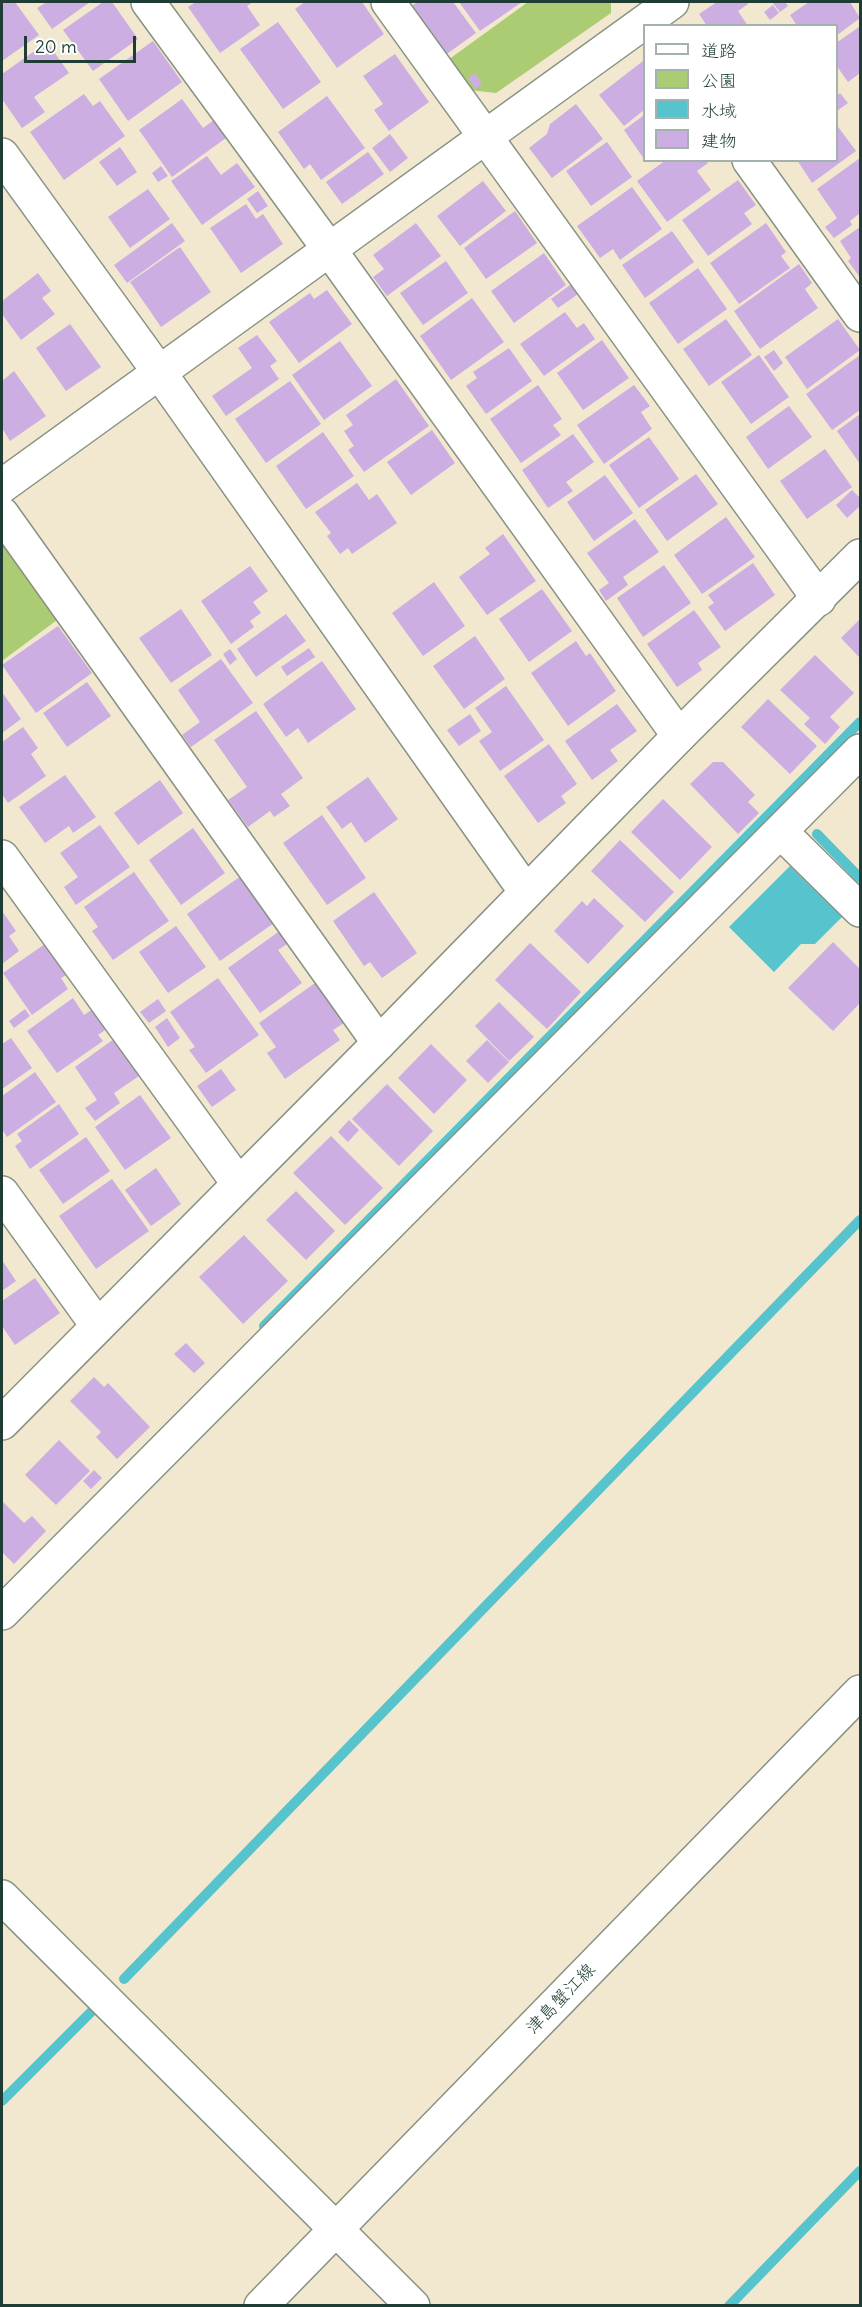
<!DOCTYPE html>
<html>
<head>
<meta charset="utf-8">
<style>
	body { margin:0 }
	#map { position:relative; width:862px; height:2307px; overflow:hidden; background:#f1e8cf; font-family:Delius,"Klee One",sans-serif }
	canvas { display:block }
	.frame { position:absolute; inset:0; border:3px solid #1f3d34; pointer-events:none }
	.legend { position:absolute; left:643px; top:24px; width:195px; height:138px; box-sizing:border-box; background:#fff; border:2px solid #a5b1ae; margin:0; padding:8px 10px; list-style:none; font-size:18px; color:#1f3d34 }
	.legend li { display:flex; align-items:center; gap:12px; height:30px }
	.legend b { width:30px; border:2px solid #a5b1ae }
	.scale { position:absolute; left:24px; top:36px; width:112px; height:27px; box-sizing:border-box; border:3px solid #1f3d34; border-top:0; padding-left:8px; font-size:18px; line-height:21px; white-space:nowrap; color:#1f3d34; -webkit-text-stroke:4px #fff; paint-order:stroke }
</style>
</head>
<body>
<div id="map">
<canvas width="862" height="2307"></canvas>
<div class="frame"></div>
<ul class="legend">
<li><b style="height:8px;background:#fff"></b>道路</li>
<li><b style="height:16px;background:#accc73"></b>公園</li>
<li><b style="height:16px;background:#57c4cd"></b>水域</li>
<li><b style="height:16px;background:#ccaee2"></b>建物</li>
</ul>
<div class="scale">20 m</div>
</div>
<script>
const c = document.querySelector('canvas').getContext('2d');
c.lineJoin = 'round';
function fillPath(path, color) { c.fillStyle = color; c.fill(path, 'evenodd'); }
const toPath = rows => new Path2D(rows.map(r => 'M' + r).join(''));
function stroke(path, color, width, dash) { c.strokeStyle = color; c.lineWidth = width; c.lineCap = dash ? 'butt' : 'round'; c.setLineDash(dash || []); c.stroke(path); }
function drawText(font, color, halo, rows, align = 'center') {
  c.font = font + ' Delius,"Klee One",sans-serif'; c.lineWidth = 4.5; c.setLineDash([]); c.textBaseline = 'middle'; c.strokeStyle = halo; c.fillStyle = color; for (const [text, x, y, turn = 0] of rows) {
    c.save(); c.translate(x, y); c.rotate((+turn || 0) * Math.PI / 180); c.textAlign = isNaN(turn) ? turn : align; if (halo) c.strokeText(text, 0, 0); c.fillText(text, 0, 0); c.restore();
  }
}
fillPath(toPath([
	[528,2,611,2,611,13,496,93,469,90,448,60],
	[2,543,57,620,2,661]
]), '#accc73');
fillPath(toPath([
	[790,866,842,917,815,944,801,944,774,972,729,927]
]), '#57c4cd');
stroke(toPath([
	[817,834,860,878],
	[264,1326,860,722],
	[124,1979,860,1220],
	[2,2101,91,2012],
	[729,2306,860,2171]
]), '#57c4cd', 10);
fillPath(toPath([
	[2,2,15,2,39,35,2,61],
	[47,2,90,2,52,29,37,8],
	[103,2,112,2,138,39,93,71,63,30],
	[196,2,253,2,247,6,260,25,220,53,188,7],
	[305,2,362,2,384,34,337,68,295,9],
	[418,2,453,2,476,33,444,56,409,7],
	[459,2,522,2,480,31],
	[717,2,747,2,748,4,738,11,748,26,707,26,699,14],
	[772,2,785,2,788,6,780,12],
	[809,2,850,2,860,18,836,36,836,26,797,26,790,15],
	[773,5,779,13,770,20,764,12],
	[278,22,321,82,283,109,240,49],
	[859,27,860,30,860,73,848,82,836,65,836,43],
	[153,41,182,82,128,121,99,79],
	[47,42,69,73,34,97,45,112,22,128,2,99,2,74],
	[395,54,429,102,389,131,374,110,383,104,363,76],
	[643,61,644,110,624,126,599,95],
	[475,73,482,84,476,89,468,78],
	[840,93,848,103,837,111,836,96],
	[84,94,93,106,100,101,125,136,64,180,30,132],
	[327,96,365,148,321,180,310,164,304,169,278,132],
	[182,99,203,128,214,120,226,138,172,177,139,130],
	[576,104,603,139,552,178,529,148,547,134,550,124],
	[644,115,644,159,624,130],
	[836,124,856,151,812,183,797,160,836,160],
	[390,134,408,158,390,172,372,148],
	[607,142,632,177,591,206,566,171],
	[120,147,137,172,117,186,99,162],
	[368,152,384,174,342,204,326,182],
	[207,156,221,175,237,163,255,187,202,225,171,181],
	[860,158,860,213,850,221,852,225,834,238,825,227,837,218,817,189],
	[666,160,706,160,708,163,697,171,711,190,667,222,637,181],
	[161,166,168,176,158,182,152,173],
	[738,180,756,205,744,213,752,224,708,256,682,220],
	[483,181,506,211,460,246,437,216],
	[632,187,662,229,620,260,613,249,600,258,577,226],
	[148,189,170,219,130,248,108,217],
	[258,191,268,206,257,213,247,199],
	[246,204,256,219,263,214,283,244,241,273,210,228],
	[515,211,537,243,486,279,464,248],
	[172,223,185,241,127,283,114,265],
	[416,223,441,256,387,296,373,277,384,269,373,255],
	[766,223,786,252,781,256,790,268,739,304,710,263],
	[860,227,860,274,859,276,848,261,851,258,840,241],
	[672,231,694,262,645,298,622,265],
	[180,247,211,292,161,327,130,282],
	[544,253,566,285,514,323,491,291],
	[446,261,468,293,423,325,400,293],
	[799,264,812,283,805,289,818,308,760,349,734,311],
	[698,268,727,309,678,344,649,303],
	[38,273,51,291,42,298,55,314,21,340,2,314,2,301],
	[574,282,581,292,558,308,551,299],
	[327,290,352,324,299,363,269,322,310,293,314,299],
	[472,298,504,342,451,380,420,336],
	[565,312,577,328,584,323,595,339,544,376,520,344],
	[726,319,752,355,709,386,683,349],
	[838,319,860,350,807,389,785,357],
	[70,324,101,367,66,391,36,348],
	[257,335,277,361,270,366,279,379,226,416,212,396,252,368,238,348],
	[602,340,629,378,583,410,557,373],
	[340,341,372,386,324,420,292,375],
	[509,348,532,381,486,414,466,386,477,378,473,372],
	[774,350,783,363,774,371,764,357],
	[759,355,789,397,751,424,721,382],
	[860,355,860,410,832,430,806,394],
	[14,371,46,416,10,441,2,428,2,381],
	[396,379,429,426,364,472,348,450,354,446,344,431,353,425,346,415],
	[290,381,321,424,266,463,235,419],
	[538,385,562,419,553,425,561,435,521,463,490,419],
	[634,385,650,406,641,412,652,429,604,464,577,425],
	[789,406,812,437,768,469,746,437],
	[860,414,860,464,837,431],
	[432,430,455,463,411,495,387,462],
	[323,432,354,476,306,509,276,466],
	[573,434,594,462,566,482,573,491,548,508,522,470],
	[649,437,679,479,639,508,609,465],
	[825,449,852,487,807,519,780,481],
	[696,474,718,504,667,541,645,510],
	[605,475,633,513,594,541,567,502],
	[357,483,369,500,377,494,397,523,352,554,348,548,340,554,327,536,331,533,315,512],
	[852,490,860,498,860,506,847,518,836,505],
	[726,517,755,557,702,594,674,555],
	[635,519,659,552,623,577,628,585,606,601,599,590,609,583,587,553],
	[503,534,536,581,487,615,459,577,490,554,485,548],
	[753,563,775,595,725,631,708,607,714,603,708,595],
	[664,565,691,603,643,637,617,598],
	[250,566,268,591,253,602,261,613,250,621,254,627,231,644,201,601],
	[434,582,465,626,423,656,392,613],
	[542,589,572,631,529,662,499,619],
	[181,609,212,655,171,683,139,638],
	[694,610,721,647,698,663,702,670,677,687,647,644],
	[286,614,306,641,256,677,237,649],
	[860,619,860,658,841,638],
	[58,626,92,673,36,713,2,665],
	[475,636,505,679,464,709,433,666],
	[576,641,586,656,590,653,616,691,568,726,531,673],
	[309,648,315,657,287,676,281,667],
	[230,649,237,659,230,665,223,654],
	[815,655,854,693,830,717,840,727,825,744,804,724,810,718,780,690],
	[221,659,253,703,191,747,182,735,200,722,178,690],
	[322,661,356,709,308,743,298,728,286,737,263,704],
	[87,682,111,716,67,747,43,713],
	[506,686,544,740,500,771,479,741,492,732,475,708],
	[2,692,21,719,2,733],
	[768,699,817,746,790,774,741,727],
	[617,704,637,731,610,750,618,761,592,780,565,741],
	[256,711,303,778,281,794,290,806,274,817,270,811,248,827,228,800,247,787,214,740],
	[470,714,481,731,459,746,447,730],
	[23,727,38,748,31,754,46,776,8,803,2,794,2,742],
	[549,744,577,784,561,796,566,803,538,823,504,776],
	[713,762,723,762,755,795,748,802,759,813,738,834,690,784],
	[65,775,96,817,73,833,69,826,45,843,19,807],
	[368,777,398,819,365,843,351,822,342,829,326,807],
	[160,780,183,813,138,845,114,813],
	[663,799,712,847,680,880,631,832],
	[322,815,366,878,327,905,283,843],
	[100,825,130,867,76,905,64,887,78,877,60,853],
	[193,828,225,873,181,905,149,860],
	[620,840,674,892,645,922,591,871],
	[134,872,169,921,113,960,92,931,98,927,84,907],
	[241,876,274,923,220,961,187,914],
	[374,892,417,953,382,978,370,962,364,966,333,921],
	[594,898,624,926,588,964,554,931,582,901,587,906],
	[2,911,16,931,9,936,19,951,2,964],
	[176,926,206,967,168,993,139,952],
	[281,930,290,942,278,950,302,983,260,1013,228,968],
	[833,942,860,969,860,1003,833,1031,788,988],
	[530,943,581,992,547,1029,495,980],
	[45,944,66,975,61,978,68,989,32,1015,3,973],
	[218,978,259,1035,206,1073,189,1050,195,1047,170,1012],
	[315,983,344,1023,333,1030,340,1040,285,1079,267,1053,276,1047,259,1023],
	[73,998,84,1015,94,1008,108,1028,98,1035,103,1041,57,1073,27,1031],
	[158,999,166,1011,149,1023,140,1012],
	[499,1002,534,1037,509,1061,475,1026],
	[25,1009,30,1016,14,1028,9,1021],
	[167,1018,180,1038,168,1047,155,1027],
	[11,1038,32,1068,2,1089,2,1044],
	[114,1039,139,1076,114,1093,120,1103,95,1121,85,1108,97,1100,75,1067],
	[487,1040,509,1062,488,1083,466,1061],
	[431,1044,467,1080,434,1114,398,1078],
	[221,1069,236,1090,212,1107,197,1086],
	[35,1072,56,1102,7,1137,2,1129,2,1096],
	[387,1084,433,1131,399,1166,352,1119],
	[140,1095,171,1138,125,1170,95,1127],
	[59,1104,79,1134,30,1169,15,1146,22,1141,17,1134],
	[349,1120,359,1130,348,1142,338,1132],
	[331,1136,383,1188,345,1225,293,1173],
	[86,1137,110,1171,63,1204,39,1170],
	[156,1168,181,1204,151,1226,125,1190],
	[112,1179,149,1231,96,1269,59,1216],
	[296,1191,335,1231,306,1260,266,1220],
	[244,1235,288,1281,243,1324,199,1277],
	[2,1260,16,1281,2,1291],
	[35,1278,60,1313,15,1345,2,1326,2,1301],
	[186,1343,205,1363,194,1373,174,1354],
	[94,1377,104,1387,108,1383,150,1427,117,1459,96,1437,101,1432,70,1401],
	[59,1440,90,1471,56,1505,25,1475],
	[94,1470,102,1478,91,1489,83,1481],
	[2,1501,24,1523,32,1516,46,1531,14,1564,2,1552]
]), '#ccaee2');
const street = toPath([
	[148,2,329,249,679,736],
	[388,2,819,599],
	[2,155,159,372,526,892],
	[749,160,860,315],
	[2,486,672,2],
	[2,514,379,1043],
	[781,832,860,910],
	[2,857,238,1183],
	[2,1193,97,1325],
	[2,1613,860,751],
	[2,1897,413,2306]
]);
const secondary = toPath([
	[2,1423,379,1043,679,736,860,556],
	[261,2306,860,1692]
]);
stroke(street, '#889282', 36);
stroke(secondary, '#889282', 36);
stroke(street, '#fff', 33);
stroke(secondary, '#fff', 33);
drawText('18px', '#1f3d34', '#fff', [
	["津島蟹江線",561,1999,-46]
]);
</script>
</body>
</html>
